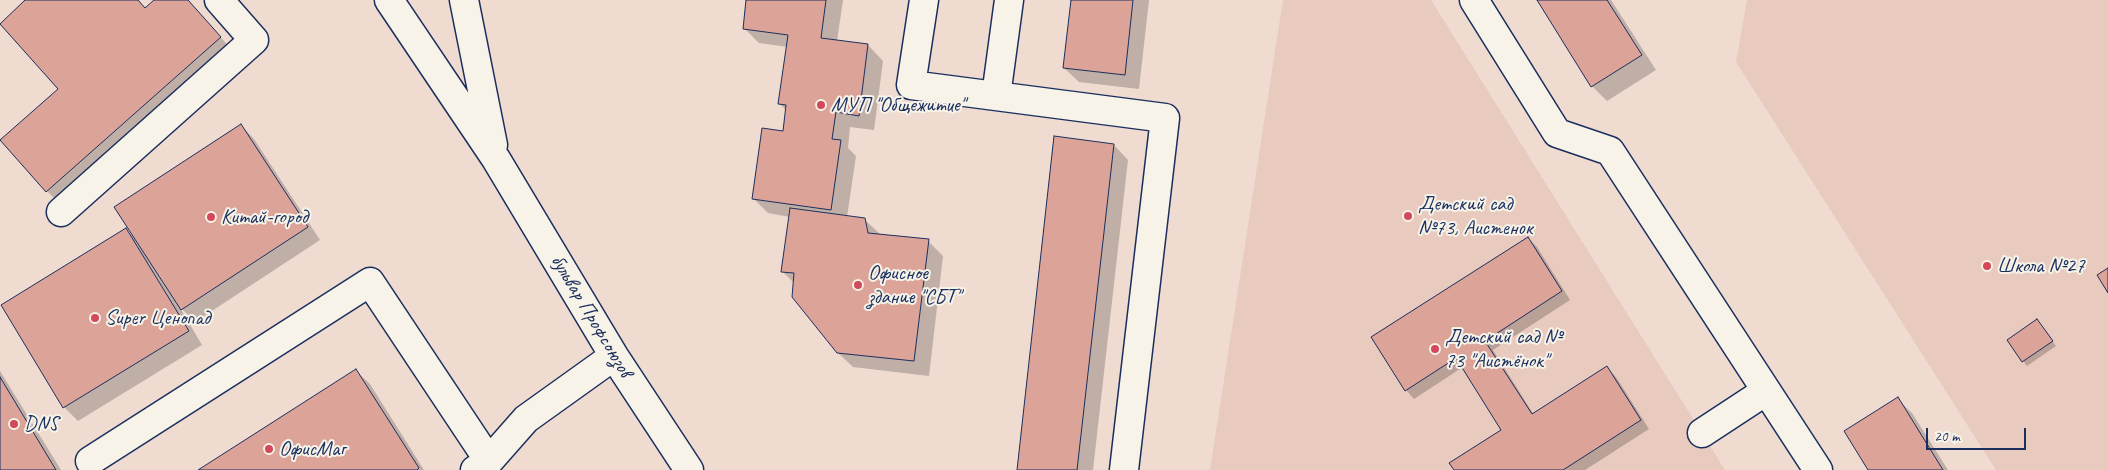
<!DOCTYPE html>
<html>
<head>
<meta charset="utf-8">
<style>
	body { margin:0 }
	#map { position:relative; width:2108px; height:470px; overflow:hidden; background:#efdbd0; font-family:Caveat,sans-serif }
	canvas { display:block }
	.scale { position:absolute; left:1926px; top:428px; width:100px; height:22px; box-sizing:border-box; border:2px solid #1b2f5e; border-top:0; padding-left:6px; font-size:15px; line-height:18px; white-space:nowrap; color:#1b2f5e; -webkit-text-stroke:4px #f7f3e8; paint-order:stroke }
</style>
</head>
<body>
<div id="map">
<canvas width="2108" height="470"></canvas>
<div class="scale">20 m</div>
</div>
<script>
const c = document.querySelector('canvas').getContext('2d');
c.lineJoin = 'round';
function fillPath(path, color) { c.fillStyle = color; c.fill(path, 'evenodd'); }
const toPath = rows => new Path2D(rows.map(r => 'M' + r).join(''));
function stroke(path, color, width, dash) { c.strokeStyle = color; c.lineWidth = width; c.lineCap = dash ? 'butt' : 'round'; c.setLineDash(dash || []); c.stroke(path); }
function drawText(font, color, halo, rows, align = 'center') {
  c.font = font + ' Caveat,sans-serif'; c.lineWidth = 4; c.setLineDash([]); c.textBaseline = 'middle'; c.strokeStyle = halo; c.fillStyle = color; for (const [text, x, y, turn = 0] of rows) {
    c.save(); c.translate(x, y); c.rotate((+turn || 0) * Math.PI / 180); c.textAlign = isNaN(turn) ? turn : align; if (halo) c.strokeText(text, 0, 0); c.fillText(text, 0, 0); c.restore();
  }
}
fillPath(toPath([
	[1283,0,1431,0,1725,470,1210,470],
	[1747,0,2108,0,2108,470,1996,470,1736,62]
]), '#e9cabf');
fillPath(toPath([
	[27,0,138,0,146,9,156,0,188,0,231,49,58,202,47,191,59,89],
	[748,0,843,0,837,41,868,45,883,61,874,130,850,127,848,148,856,156,847,217,864,219,880,234,928,241,943,256,929,376,853,367,837,352,795,284,783,272,790,217,768,213,753,198,784,132,787,111,780,104,788,47,759,43,744,28],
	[1072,0,1149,0,1139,89,1079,82,1064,68],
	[1538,0,1611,0,1656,70,1607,101,1592,86],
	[241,125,254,139,320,240,195,322,179,306,202,345,78,421,64,407,3,305,126,230,135,238],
	[1114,145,1128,160,1093,470,1018,470],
	[1528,238,1537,247,1570,300,1493,350,1534,415,1607,368,1616,377,1649,429,1585,470,1455,470,1503,430,1463,367,1414,399,1406,390],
	[2037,321,2056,346,2027,366,2008,341],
	[0,371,61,470,0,470],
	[356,371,370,384,424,470,200,470],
	[1897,399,1912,413,1948,470,1870,470]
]), '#0003');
const building = toPath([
	[25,0,138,0,145,8,154,0,188,0,221,37,46,192,0,140,58,89,0,24,25,0],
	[746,0,826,0,821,38,868,44,859,116,836,112,832,139,841,140,831,210,752,199,762,128,783,131,786,105,778,104,788,35,743,29,746,0],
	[1071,0,1133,0,1125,75,1063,68,1071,0],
	[1537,0,1607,0,1642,55,1591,87,1537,0],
	[241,124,308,227,181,310,114,207,241,124],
	[1054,136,1114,144,1077,470,1017,470,1054,136],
	[790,208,865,218,868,233,929,239,914,361,837,353,792,297,794,273,781,272,790,208],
	[126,228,189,331,63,408,1,305,126,228],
	[1528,237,1562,291,1485,341,1532,414,1607,366,1641,420,1563,470,1454,470,1449,463,1501,430,1456,358,1405,391,1371,337,1528,237],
	[2108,268,2108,293,2097,275,2108,268],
	[2037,319,2053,341,2022,362,2007,340,2037,319],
	[356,369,419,468,417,470,198,470,356,369],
	[0,377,56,470,0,470,0,377],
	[1898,397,1943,470,1868,470,1844,431,1898,397]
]);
fillPath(building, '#dca398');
stroke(building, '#1b2f5e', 1);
const minor = toPath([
	[389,0,496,159,614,356,689,470],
	[464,0,493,145],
	[924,0,911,85,1165,118,1124,470],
	[1474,0,1557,133,1610,151,1818,470],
	[996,96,1009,0],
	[61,212,254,40,219,0],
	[1702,433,1766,391],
	[90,461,370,282,489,461],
	[475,470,489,461,526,419,614,356]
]);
stroke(minor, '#1b2f5e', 31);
stroke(minor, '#f7f3e8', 28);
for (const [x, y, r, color] of [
	[821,105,5,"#d1495b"],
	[1408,216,5,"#d1495b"],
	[211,217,5,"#d1495b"],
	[1987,266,5,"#d1495b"],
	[858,285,5,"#d1495b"],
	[95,318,5,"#d1495b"],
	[1435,349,5,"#d1495b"],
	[14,424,5,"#d1495b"],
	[269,449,5,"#d1495b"]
]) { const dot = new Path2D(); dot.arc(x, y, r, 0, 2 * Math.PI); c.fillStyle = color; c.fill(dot); stroke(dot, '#f7f3e8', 2); }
drawText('21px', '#1b2f5e', '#f7f3e8', [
	["МУП \"Общежитие\"",831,105],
	["Детский сад",1418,204],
	["№73, Аистенок",1418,228],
	["Китай-город",221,217],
	["Школа №27",1997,266],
	["Офисное",868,273],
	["здание \"СБТ\"",868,297],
	["Super Ценопад",105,318],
	["Детский сад №",1445,337],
	["73 \"Аистёнок\"",1445,361],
	["DNS",24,424],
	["ОфисМаг",279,449]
], 'left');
drawText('21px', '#1b2f5e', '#f7f3e8', [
	["бульвар Профсоюзов",591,316,59]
]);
</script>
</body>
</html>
